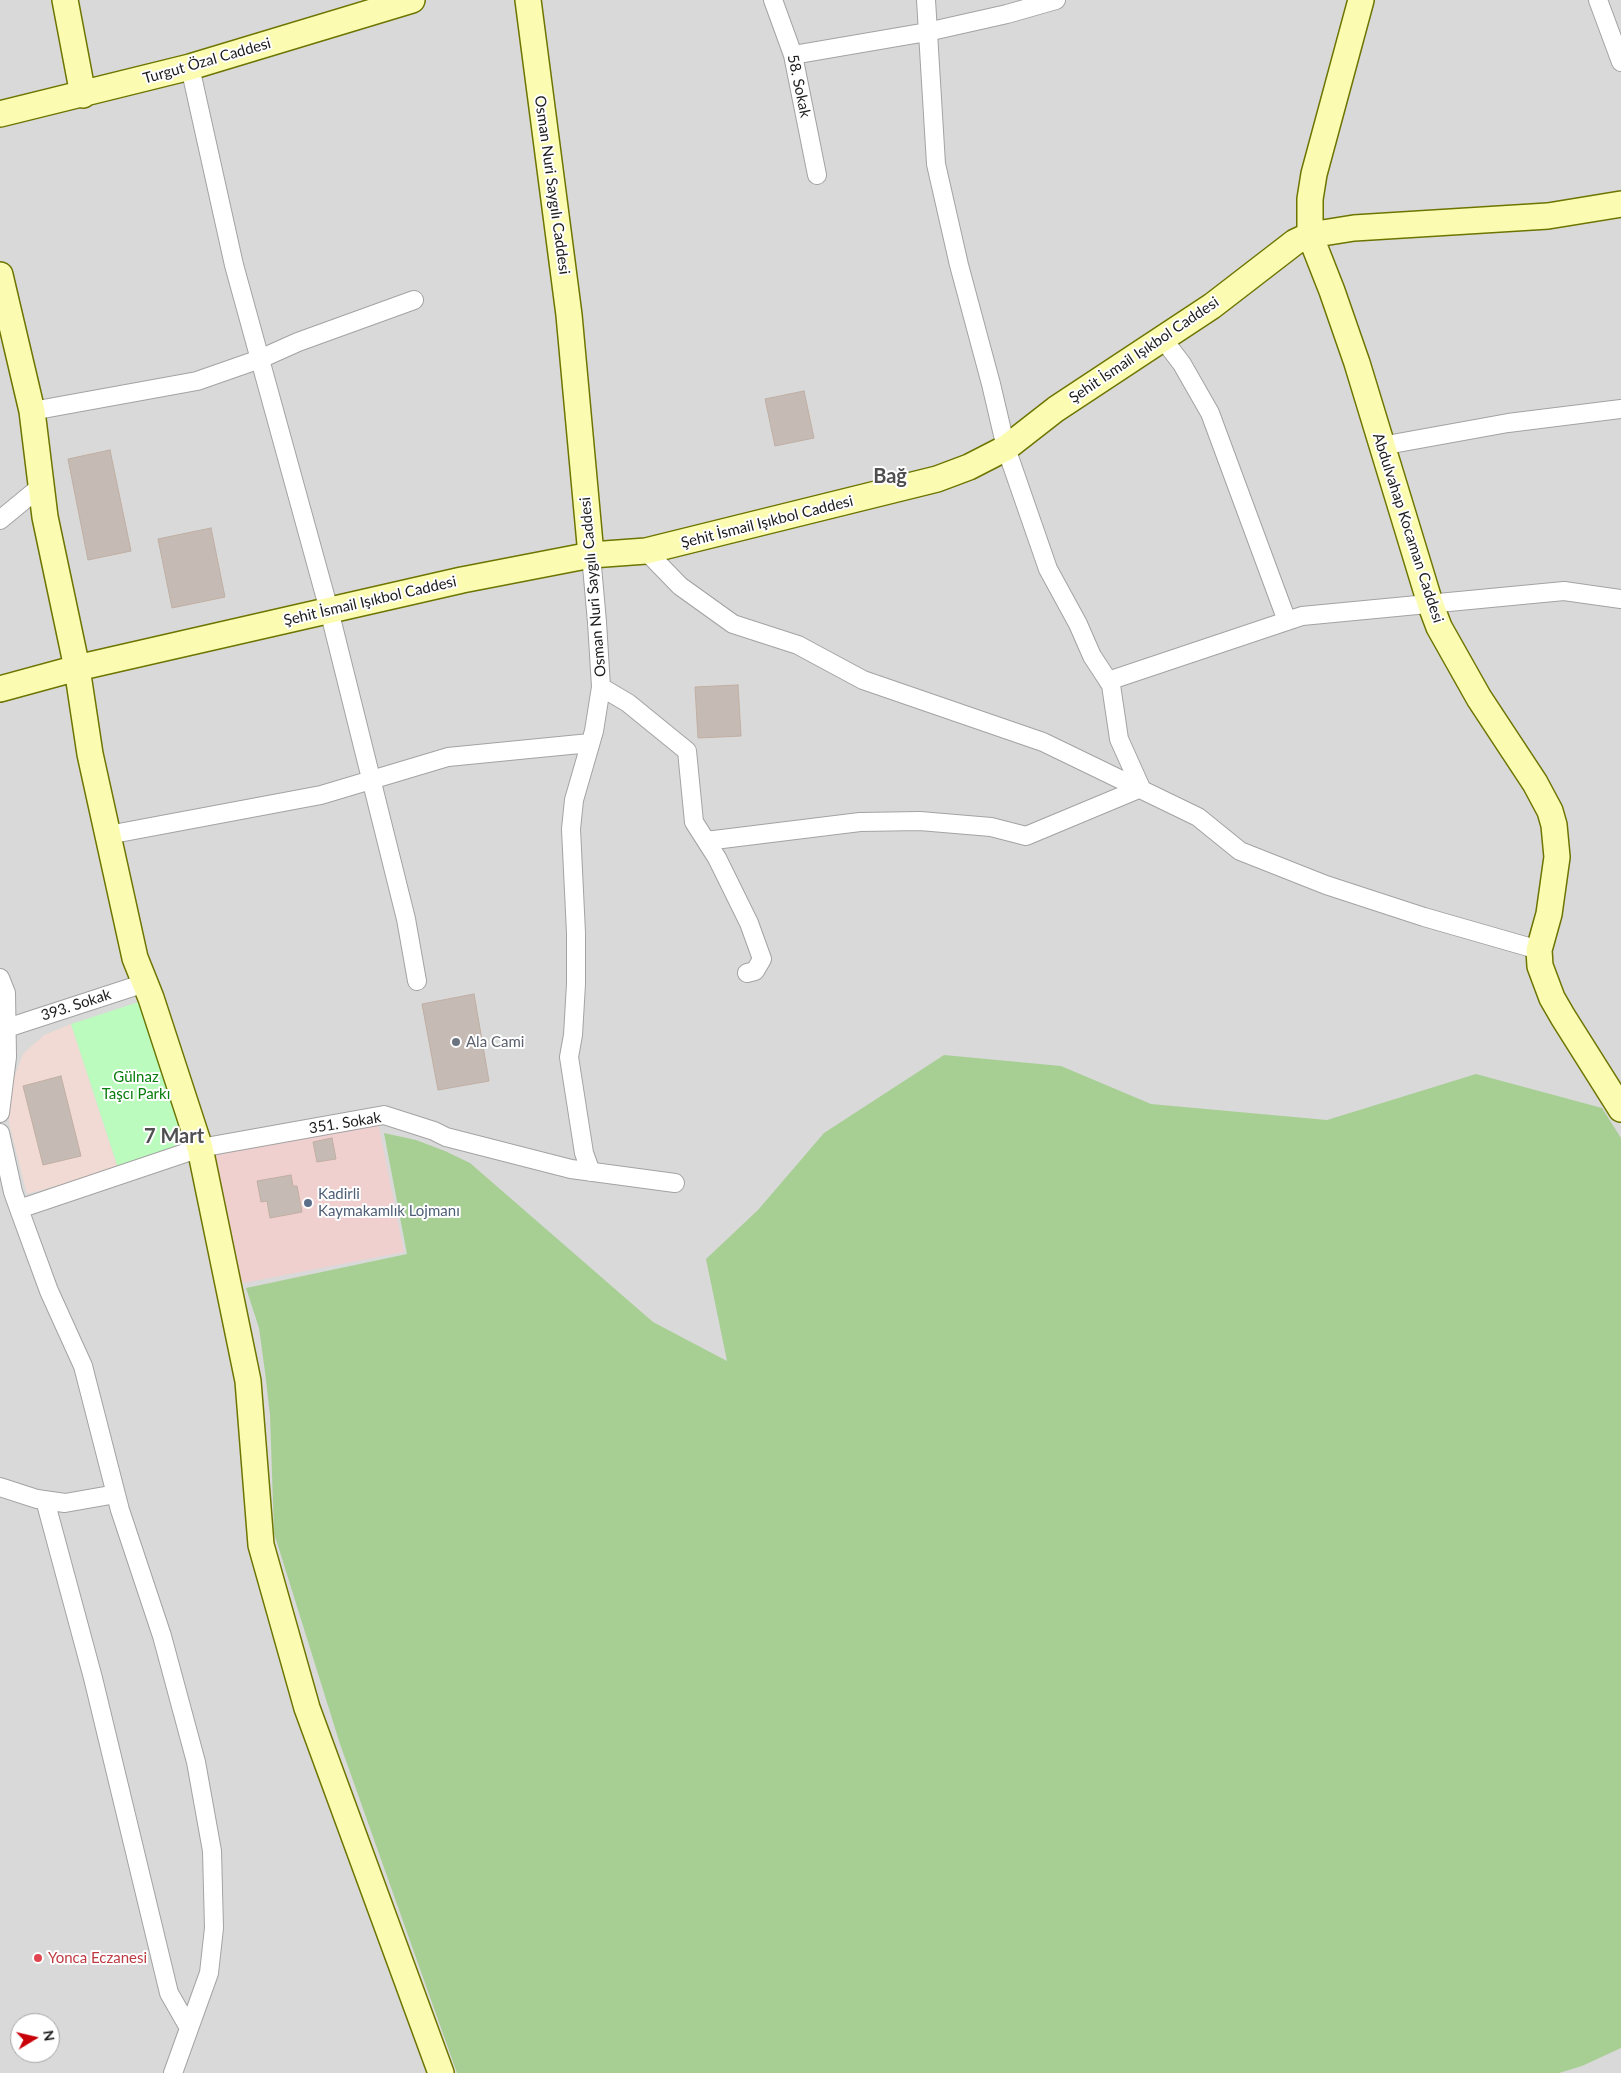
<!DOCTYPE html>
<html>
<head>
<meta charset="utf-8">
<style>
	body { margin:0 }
	#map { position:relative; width:1621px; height:2073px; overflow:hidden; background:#eee9e1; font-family:Lato,sans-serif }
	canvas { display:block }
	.north { position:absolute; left:10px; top:2013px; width:50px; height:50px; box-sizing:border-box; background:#fff; border:1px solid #a4a4a4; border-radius:50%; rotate:81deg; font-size:14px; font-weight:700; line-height:20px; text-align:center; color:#1c1c1c }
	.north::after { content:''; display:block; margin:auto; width:18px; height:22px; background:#c80008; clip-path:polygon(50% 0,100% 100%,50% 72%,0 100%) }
</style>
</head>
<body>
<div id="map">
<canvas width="1621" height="2073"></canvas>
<div class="north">N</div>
</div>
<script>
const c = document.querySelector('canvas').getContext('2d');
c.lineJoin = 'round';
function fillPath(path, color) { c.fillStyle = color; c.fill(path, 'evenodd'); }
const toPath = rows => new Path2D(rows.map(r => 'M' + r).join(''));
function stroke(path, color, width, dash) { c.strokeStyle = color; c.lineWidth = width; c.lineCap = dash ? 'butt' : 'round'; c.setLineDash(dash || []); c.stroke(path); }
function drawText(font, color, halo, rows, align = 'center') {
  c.font = font + ' Lato,sans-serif'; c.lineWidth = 4; c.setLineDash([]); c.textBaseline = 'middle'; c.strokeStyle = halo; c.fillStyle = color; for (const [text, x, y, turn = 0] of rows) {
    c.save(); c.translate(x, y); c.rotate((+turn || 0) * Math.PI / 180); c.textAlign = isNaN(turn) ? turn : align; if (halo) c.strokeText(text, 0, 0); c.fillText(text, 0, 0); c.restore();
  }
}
fillPath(toPath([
	[0,0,1621,0,1621,2073,0,2073],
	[20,2023,50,2023,50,2053,20,2053]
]), '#dad9d9');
fillPath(toPath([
	[378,1122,404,1252,238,1284,212,1155]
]), '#f0cfcf');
fillPath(toPath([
	[71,1024,118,1169,27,1194,9,1123,10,1088,23,1054,44,1035]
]), '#f1dad3');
fillPath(toPath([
	[944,1055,1061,1066,1151,1104,1327,1120,1476,1074,1602,1108,1621,1138,1621,2048,1582,2066,1559,2073,457,2073,340,1744,274,1533,270,1415,265,1372,259,1328,246,1288,407,1254,384,1133,416,1140,445,1151,470,1163,653,1322,727,1361,706,1259,758,1210,824,1133]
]), '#a7cf94');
fillPath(toPath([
	[151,998,200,1148,120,1174,71,1024]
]), '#bbfbbd');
const building = toPath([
	[804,391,814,438,775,446,765,399,804,391],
	[110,450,131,551,88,560,68,459,110,450],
	[211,528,225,597,172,608,158,539,211,528],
	[738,685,741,736,698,738,695,687,738,685],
	[474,994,489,1081,438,1090,422,1004,474,994],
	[61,1076,81,1156,43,1165,23,1086,61,1076],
	[332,1138,336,1159,317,1162,313,1142,332,1138],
	[291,1175,293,1186,297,1186,302,1212,270,1218,267,1201,261,1202,257,1181,291,1175]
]);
fillPath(building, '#c6bbb4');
stroke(building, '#c0afa3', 1);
const street = toPath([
	[773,0,793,55,817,175],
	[1598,0,1621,62],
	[793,55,927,32,1007,14,1056,0],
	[190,67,234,265,329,610,406,919,417,981],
	[1163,339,1182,364,1210,413,1287,621],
	[32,411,197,381,260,359,298,342,414,300],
	[1381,446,1508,423,1621,409],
	[0,520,40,487],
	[646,551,680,586,733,624,798,645,863,680,1043,742,1198,817,1240,851,1326,885,1424,917,1539,950],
	[591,555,597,622,601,687,594,731,574,800,571,829,576,933,576,984,573,1035,569,1057,584,1153,591,1172],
	[1108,681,1302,616,1564,591,1621,599],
	[601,687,628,703,687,751,694,822,717,858,749,923,762,959,755,971,747,973],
	[108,835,321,795,448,757,590,743],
	[706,841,860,822,920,821,991,827,1026,836,1141,788,1119,739,1111,685,1092,656,1078,624,1048,569,1006,448,991,384,959,265,936,164,926,0],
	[0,978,6,993,7,1057,0,1113],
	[7,1028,145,983],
	[0,1133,13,1192,19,1209,49,1291,83,1366,120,1510,162,1636,196,1762,212,1851,214,1928,209,1973,173,2073],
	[19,1209,200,1148,384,1115,434,1131,446,1137,571,1169,675,1183],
	[0,1487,37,1499,65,1503,116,1494],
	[45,1500,93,1678,169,1993,189,2028]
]);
const secondary = toPath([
	[65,0,83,95],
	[528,0,569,315,591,555],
	[1361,0,1314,174,1310,199,1310,235,1332,291,1357,363,1430,603,1439,627,1479,698,1535,783,1550,811,1554,825,1557,857,1549,914,1539,950,1540,966,1552,998,1563,1017,1621,1109],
	[0,114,190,67,412,0],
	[0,275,32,411,45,517,77,668,90,754,135,958,151,998,200,1148,248,1381,261,1545,307,1708,441,2073],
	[0,689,77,668,462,580,591,555,646,551,937,479,969,467,1006,448,1056,409,1212,306,1295,242,1310,235,1354,228,1548,216,1621,204]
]);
stroke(street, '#a3a3a3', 20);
stroke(secondary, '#6d7501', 28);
stroke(street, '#fff', 18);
stroke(secondary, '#fbfcb1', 25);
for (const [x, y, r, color] of [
	[456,1042,5,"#6b7280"],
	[308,1203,5,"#5c6f8a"],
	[38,1958,5,"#e0444e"]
]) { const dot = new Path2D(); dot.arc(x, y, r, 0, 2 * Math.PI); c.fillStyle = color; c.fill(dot); stroke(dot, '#fff', 2); }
drawText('15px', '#1c1c1c', '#fff', [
	["Turgut Özal Caddesi",207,61,-16],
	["58. Sokak",799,86,78],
	["Osman Nuri Saygılı Caddesi",552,185,82],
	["Şehit İsmail Işıkbol Caddesi",1144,350,-34],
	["Şehit İsmail Işıkbol Caddesi",767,522,-14],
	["Abdulvahap Kocaman Caddesi",1408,528,72],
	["Osman Nuri Saygılı Caddesi",593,587,-95],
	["Şehit İsmail Işıkbol Caddesi",370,601,-13],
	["393. Sokak",76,1005,-18],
	["351. Sokak",345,1123,-9]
]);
drawText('15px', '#5b616d', '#fff', [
	["Ala Cami",466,1042]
], 'left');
drawText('15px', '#077d0c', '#fff', [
	["Gülnaz",136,1077],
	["Taşcı Parkı",136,1094]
]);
drawText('15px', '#4e5e75', '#fff', [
	["Kadirli",318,1194],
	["Kaymakamlık Lojmanı",318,1211]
], 'left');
drawText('15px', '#be3a42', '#fff', [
	["Yonca Eczanesi",48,1958]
], 'left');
drawText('bold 20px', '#4f4f4f', '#fff', [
	["Bağ",890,477],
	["7 Mart",174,1137]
]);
</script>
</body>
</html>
